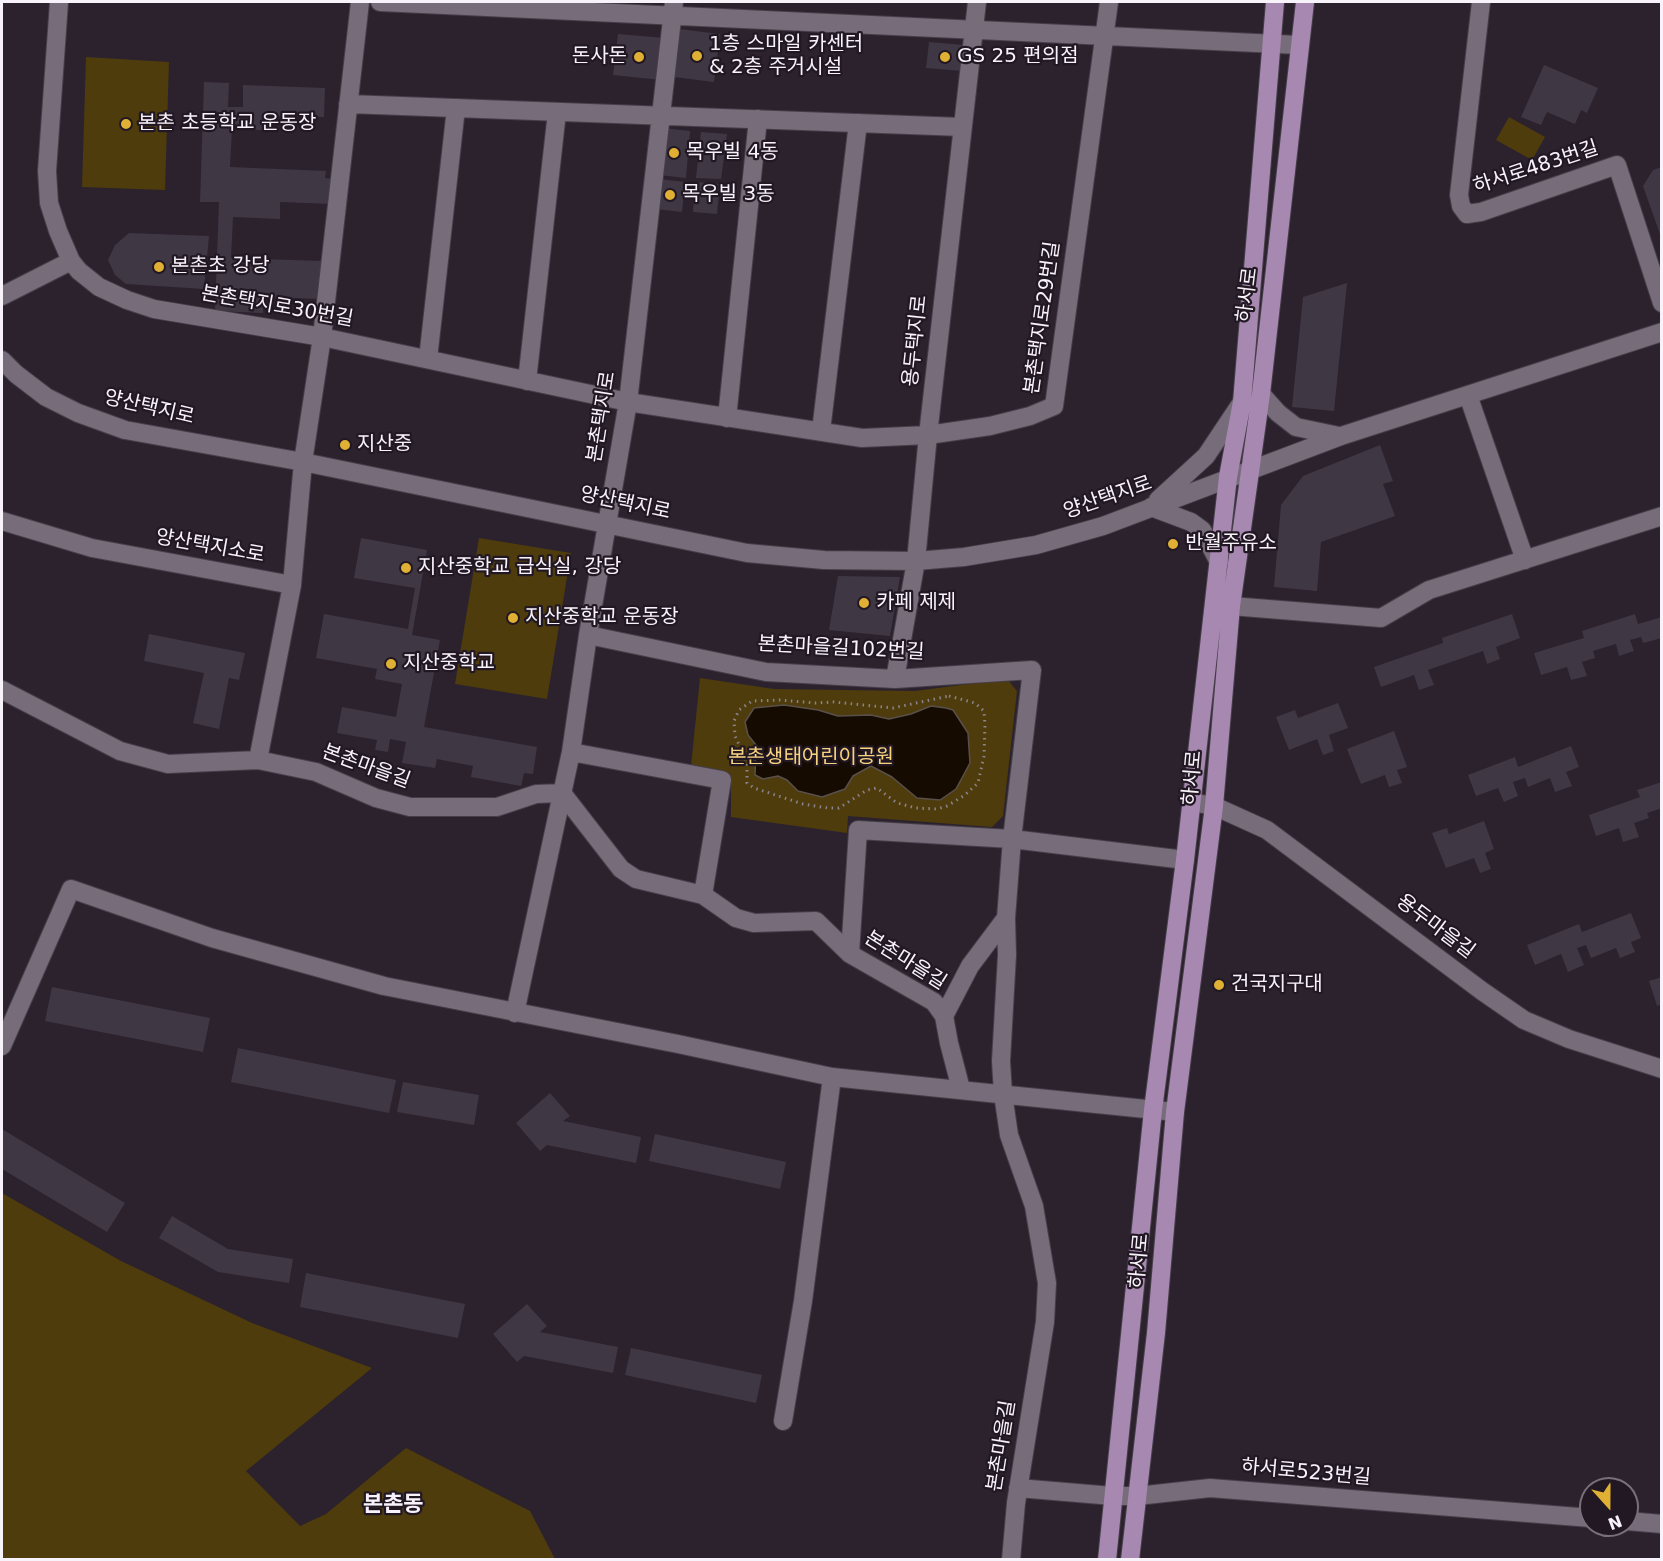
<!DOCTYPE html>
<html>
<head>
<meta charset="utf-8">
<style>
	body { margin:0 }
	#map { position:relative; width:1663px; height:1561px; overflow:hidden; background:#2b222e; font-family:"DejaVu Sans",sans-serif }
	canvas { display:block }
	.frame { position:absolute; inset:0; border:3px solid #f8f2fa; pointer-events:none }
	.north { position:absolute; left:1579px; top:1477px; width:60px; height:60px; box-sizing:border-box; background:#211824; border:2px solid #776f7a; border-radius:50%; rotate:159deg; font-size:16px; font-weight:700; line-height:24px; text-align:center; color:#f8f2fa }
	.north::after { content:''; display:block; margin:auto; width:21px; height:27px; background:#e0b034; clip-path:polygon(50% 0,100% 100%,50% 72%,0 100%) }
</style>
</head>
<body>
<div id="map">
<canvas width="1663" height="1561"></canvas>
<div class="frame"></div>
<div class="north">N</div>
</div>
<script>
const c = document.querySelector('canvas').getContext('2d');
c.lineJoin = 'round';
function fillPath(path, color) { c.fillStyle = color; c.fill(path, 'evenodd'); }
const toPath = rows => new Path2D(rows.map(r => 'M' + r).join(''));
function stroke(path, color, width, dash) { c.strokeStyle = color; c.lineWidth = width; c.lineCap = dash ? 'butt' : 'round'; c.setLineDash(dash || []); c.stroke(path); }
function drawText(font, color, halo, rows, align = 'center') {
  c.font = font + ' "DejaVu Sans","Noto Sans KR",sans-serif'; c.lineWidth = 4.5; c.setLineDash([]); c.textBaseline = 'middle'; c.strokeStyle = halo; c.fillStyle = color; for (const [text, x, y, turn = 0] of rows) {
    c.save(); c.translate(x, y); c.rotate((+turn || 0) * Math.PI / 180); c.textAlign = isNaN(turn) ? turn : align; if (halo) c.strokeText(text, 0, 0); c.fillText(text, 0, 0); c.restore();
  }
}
fillPath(toPath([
	[86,57,169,62,165,190,82,187],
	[1509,117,1545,137,1532,160,1496,140],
	[479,538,571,553,547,699,455,684],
	[700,678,774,689,915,691,1007,679,1017,691,1003,816,992,827,848,816,847,833,731,817,731,777,691,766],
	[2,1193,121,1261,252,1323,372,1368,246,1471,300,1526,326,1514,406,1448,530,1511,555,1559,2,1559]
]), '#4e3c0c');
const water = toPath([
	[784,705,818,710,838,716,871,715,889,719,911,714,931,706,946,708,953,710,968,733,970,763,956,789,940,800,917,798,892,777,871,766,853,776,845,789,822,797,798,791,787,780,778,776,763,779,755,775,756,745,748,735,745,722,754,708,784,705]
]);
fillPath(water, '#150b00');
stroke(water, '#59504b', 1.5);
fillPath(toPath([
	[679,29,720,34,714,82,674,77],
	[618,34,665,38,661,80,613,75],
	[929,42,964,45,962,71,926,68],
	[1544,65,1598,88,1587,113,1581,110,1575,124,1547,112,1541,125,1521,117],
	[204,82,229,83,228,107,243,107,243,85,325,88,324,117,263,116,262,130,232,129,230,167,326,171,325,178,333,179,332,204,280,202,280,219,233,217,231,258,323,261,321,299,264,297,263,313,215,311,219,202,200,202],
	[663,128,690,131,686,178,658,175],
	[701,132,727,134,721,179,696,178],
	[1662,167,1662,237,1661,237,1643,186,1653,170],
	[659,179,685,182,682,212,655,209],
	[695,182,720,184,717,214,693,212],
	[129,233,209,236,204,289,126,284,115,275,108,260,115,245],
	[1347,283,1334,411,1292,407,1303,297],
	[1380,445,1393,481,1383,484,1395,516,1321,542,1317,591,1274,587,1281,505,1303,476],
	[361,538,427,550,412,635,440,640,424,727,537,747,533,774,524,773,521,786,471,777,473,766,437,759,435,768,402,763,406,742,390,739,388,752,375,750,377,740,337,733,342,707,396,717,402,684,375,679,377,669,316,658,324,614,408,629,415,588,354,578],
	[838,576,900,577,890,636,829,630],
	[1512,614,1520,638,1496,647,1500,659,1487,664,1483,651,1428,670,1434,685,1419,690,1414,675,1381,687,1374,667,1443,643,1442,638],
	[1635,614,1638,624,1662,617,1662,638,1643,643,1641,637,1630,640,1634,651,1619,656,1616,644,1593,651,1595,658,1582,662,1587,676,1571,680,1567,667,1541,675,1534,653,1584,638,1582,631],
	[149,634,245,653,239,680,229,678,219,729,193,723,204,673,144,661],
	[1338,703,1348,728,1329,735,1334,751,1323,755,1317,739,1289,750,1276,717,1295,710,1298,718],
	[1394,731,1407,767,1397,770,1402,783,1389,787,1385,775,1361,784,1347,749],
	[1571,746,1579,767,1566,772,1572,786,1555,792,1550,778,1528,787,1525,778,1513,782,1518,796,1504,802,1498,788,1476,796,1468,775,1515,757,1518,767],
	[1662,782,1662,808,1647,813,1649,818,1634,823,1639,837,1623,842,1619,828,1596,836,1589,815,1640,797,1637,790],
	[1484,821,1494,849,1485,853,1491,869,1480,873,1474,858,1446,868,1432,833,1447,828,1449,834],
	[1631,913,1641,938,1631,942,1635,952,1620,958,1616,948,1591,958,1586,945,1577,948,1584,965,1568,972,1561,954,1535,965,1527,945,1579,924,1582,932],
	[1662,977,1662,1004,1657,1006,1649,981],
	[52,987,210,1018,203,1052,45,1021],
	[238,1048,396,1080,389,1113,231,1082],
	[403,1082,479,1095,474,1125,397,1112],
	[550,1093,570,1116,563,1121,641,1137,636,1163,547,1145,540,1151,516,1123],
	[2,1129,125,1203,107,1232,2,1169],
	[655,1134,786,1162,780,1189,649,1161],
	[172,1216,228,1249,293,1259,289,1283,218,1272,159,1238],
	[306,1273,465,1304,458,1338,300,1307],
	[527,1304,547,1326,540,1332,618,1347,613,1373,524,1356,517,1362,493,1334],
	[631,1348,762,1375,756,1403,625,1375]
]), '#403744');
const minor = toPath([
	[59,2,47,171,49,203,58,231,71,261,79,271,99,287,127,300,154,309,322,337,628,402,862,438,928,435,990,426,1030,416,1054,406,1109,2],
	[380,2,1299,45],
	[1481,2,1459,195,1461,206,1467,214,1481,212,1617,165,1662,303],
	[348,104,962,127],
	[2,296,71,261],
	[428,359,456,108],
	[2,360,16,374,46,397,78,413,125,430,303,462,747,553,824,560,916,561,964,557,1036,545,1103,526,1341,436,1662,332],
	[527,381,557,112],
	[1261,394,1278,413,1296,427,1339,436],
	[1468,395,1525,560],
	[727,418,758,119],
	[821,431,858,123],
	[1158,500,1206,456,1242,402],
	[1151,507,1191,522,1202,530,1219,562],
	[2,521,92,548,292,585,303,462,322,337,360,2],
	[1231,606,1381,618,1429,590,1662,516],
	[588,635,766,672,895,679,1032,670,1012,839,1006,918,1007,955,1001,1061,1003,1094,1009,1135,1034,1206,1047,1283,1045,1322,1016,1503,1011,1560],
	[895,679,916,561,928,435,977,2],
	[2,690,120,751,168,764,258,760,316,772,376,798,410,807,497,807,536,794,562,793],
	[571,752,722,780,703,895],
	[258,760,292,585],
	[562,793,621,869,636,879,703,895,736,918,754,923,816,921,850,954,934,1002,944,1016,949,1043,961,1089],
	[1191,802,1214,806,1267,830,1482,991,1524,1020,1569,1039,1662,1069],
	[850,954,858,830,1012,839,1185,860],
	[515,1013,571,752,588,635,628,402,674,2],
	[944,1016,970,966,1006,918],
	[2,1046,71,889,212,938,384,986,678,1044,832,1077,803,1301,783,1421],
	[832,1077,1175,1112],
	[1018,1488,1113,1496,1137,1496,1210,1488,1591,1518],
	[1627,1521,1662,1524]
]);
const major = toPath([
	[1107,1560,1153,1110,1185,860,1228,477,1242,402,1275,2],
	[1130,1560,1156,1333,1175,1112,1214,806,1231,606,1261,394,1305,2]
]);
stroke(minor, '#453e48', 20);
stroke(major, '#453e48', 20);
stroke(toPath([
	[949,696,975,703,984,711,985,725,984,756,978,783,965,795,947,806,937,809,916,808,897,803,877,788,867,790,839,808,828,808,803,804,754,788,747,783,747,762,735,736,734,721,739,710,752,701,779,700,815,703,834,702,893,708,949,696]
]), '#8b838d', 3, [1.5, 4.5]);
stroke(minor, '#776c7a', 18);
stroke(major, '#a788b1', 18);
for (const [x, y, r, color] of [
	[697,56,6,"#e0b034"],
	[639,57,6,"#e0b034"],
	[945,57,6,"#e0b034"],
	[126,124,6,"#e0b034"],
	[674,153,6,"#e0b034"],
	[670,195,6,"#e0b034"],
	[159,267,6,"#e0b034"],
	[345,445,6,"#e0b034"],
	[1173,544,6,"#e0b034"],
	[406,568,6,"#e0b034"],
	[864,603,6,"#e0b034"],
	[513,618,6,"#e0b034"],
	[391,664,6,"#e0b034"],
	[1219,985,6,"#e0b034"]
]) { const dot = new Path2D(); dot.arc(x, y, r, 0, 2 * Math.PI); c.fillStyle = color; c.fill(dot); stroke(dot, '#211824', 2); }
drawText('20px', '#f8f2fa', '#211824', [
	["1층 스마일 카센터",709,45],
	["& 2층 주거시설",709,68],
	["돈사돈",627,57,"right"],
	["GS 25 편의점",957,57],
	["본촌 초등학교 운동장",138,124],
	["목우빌 4동",686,153],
	["목우빌 3동",682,195],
	["본촌초 강당",171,267],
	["지산중",357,445],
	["반월주유소",1185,544],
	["지산중학교 급식실, 강당",418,568],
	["카페 제제",876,603],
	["지산중학교 운동장",525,618],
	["지산중학교",403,664],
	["건국지구대",1231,985]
], 'left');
drawText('20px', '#f8f2fa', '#211824', [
	["하서로483번길",1536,168,-18],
	["하서로",1248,295,-83],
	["본촌택지로30번길",277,307,10],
	["본촌택지로29번길",1043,318,-82],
	["용두택지로",916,341,-84],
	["양산택지로",149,408,13],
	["본촌택지로",602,417,-81],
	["양산택지로",1108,498,-19],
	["양산택지로",625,504,12],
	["양산택지소로",210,547,10],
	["본촌마을길102번길",841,649,3],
	["본촌마을길",366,767,20],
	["하서로",1193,778,-85],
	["용두마을길",1435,927,37],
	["본촌마을길",905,961,32],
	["하서로",1140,1261,-85],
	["본촌마을길",1002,1446,-81],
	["하서로523번길",1306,1473,5]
]);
drawText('20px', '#f8d37e', '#211824', [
	["본촌생태어린이공원",811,758]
]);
drawText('bold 22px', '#f8f2fa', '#211824', [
	["본촌동",393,1505]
]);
</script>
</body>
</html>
